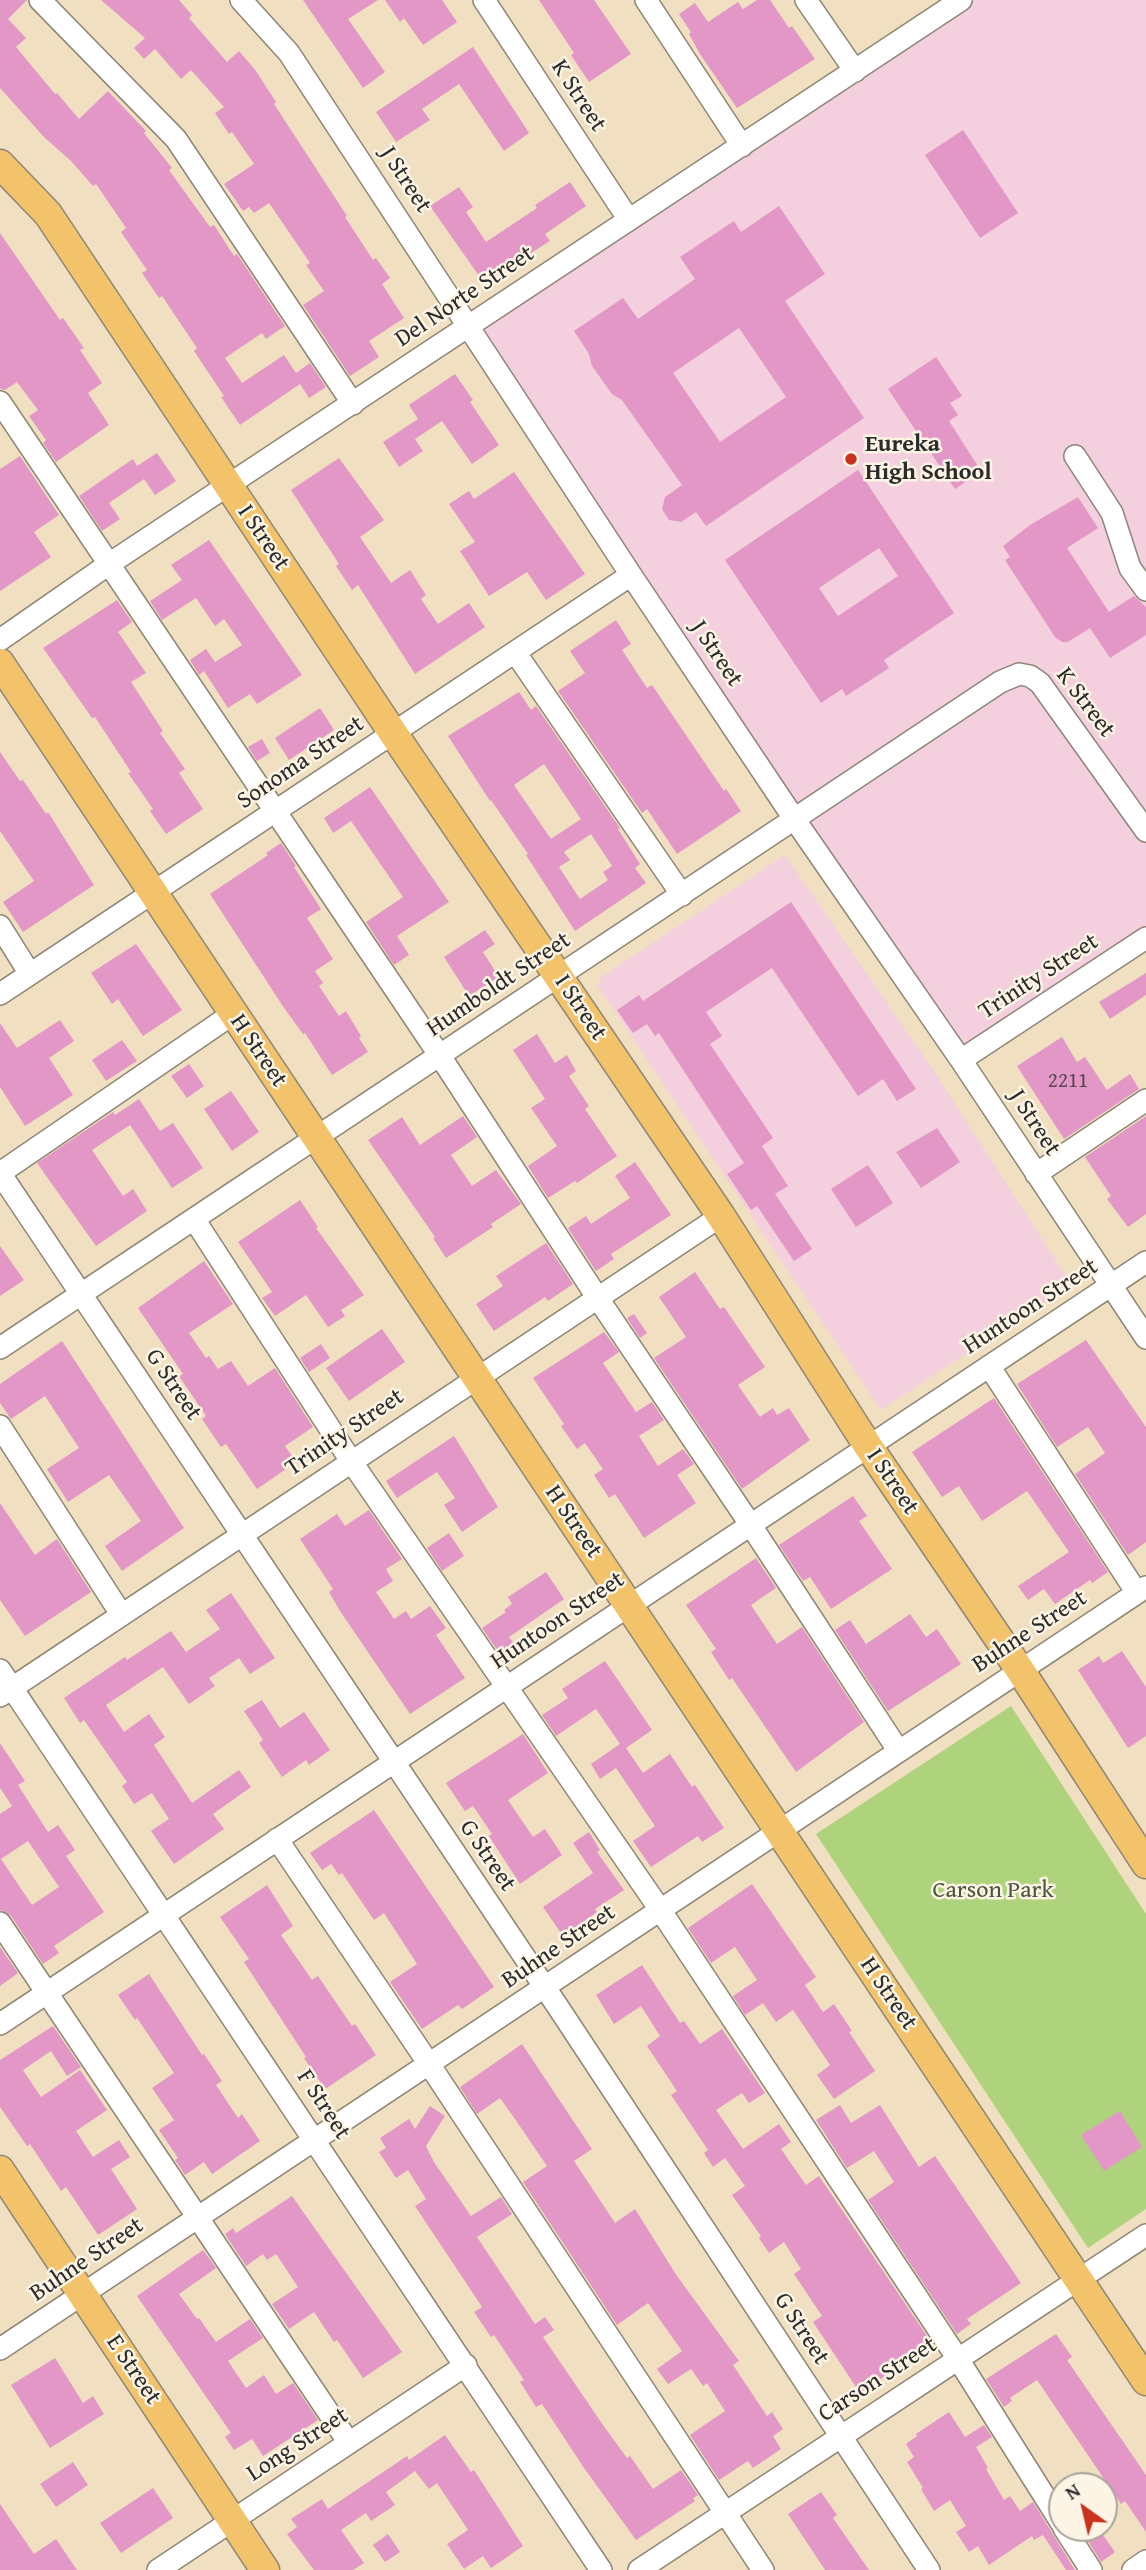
<!DOCTYPE html>
<html>
<head>
<meta charset="utf-8">
<style>
	body { margin:0 }
	#map { position:relative; width:1146px; height:2570px; overflow:hidden; background:#f0e0c1; font-family:"Gentium Book Plus",serif }
	canvas { display:block }
	.north { position:absolute; left:1048px; top:2472px; width:70px; height:70px; box-sizing:border-box; background:#fcf5e5; border:2px solid #a8a49b; border-radius:50%; rotate:326deg; font-size:19px; font-weight:700; line-height:28px; text-align:center; color:#2b2b2b }
	.north::after { content:''; display:block; margin:auto; width:24px; height:32px; background:#c8321e; clip-path:polygon(50% 0,100% 100%,50% 72%,0 100%) }
</style>
</head>
<body>
<div id="map">
<canvas width="1146" height="2570"></canvas>
<div class="north">N</div>
</div>
<script>
const c = document.querySelector('canvas').getContext('2d');
c.lineJoin = 'round';
function fillPath(path, color) { c.fillStyle = color; c.fill(path, 'evenodd'); }
const toPath = rows => new Path2D(rows.map(r => 'M' + r).join(''));
function stroke(path, color, width, dash) { c.strokeStyle = color; c.lineWidth = width; c.lineCap = dash ? 'butt' : 'round'; c.setLineDash(dash || []); c.stroke(path); }
function drawText(font, color, halo, rows, align = 'center') {
  c.font = font + ' "Gentium Book Plus",serif'; c.lineWidth = 5; c.setLineDash([]); c.textBaseline = 'middle'; c.strokeStyle = halo; c.fillStyle = color; for (const [text, x, y, turn = 0] of rows) {
    c.save(); c.translate(x, y); c.rotate((+turn || 0) * Math.PI / 180); c.textAlign = isNaN(turn) ? turn : align; if (halo) c.strokeText(text, 0, 0); c.fillText(text, 0, 0); c.restore();
  }
}
fillPath(toPath([
	[961,0,1146,0,1146,938,961,1060,469,325],
	[785,855,936,1074,1071,1284,881,1410,598,986,600,978]
]), '#f4cfdd');
fillPath(toPath([
	[1011,1706,1146,1914,1146,2209,1088,2248,816,1834]
]), '#afd37c');
fillPath(toPath([
	[0,0,27,0,8,19,26,38,16,47,55,94,57,93,79,119,108,91,146,131,144,133,172,168,169,170,210,227,214,225,234,256,237,254,285,326,266,339,262,333,225,358,242,383,284,355,296,373,310,363,326,387,309,398,300,384,240,425,221,397,224,396,194,351,197,348,162,296,159,298,142,273,147,270,121,232,126,228,96,184,93,186,71,161,44,137,0,88],
	[101,0,179,0,192,15,189,18,227,62,239,51,256,71,276,102,274,104,347,216,345,217,373,260,376,258,390,278,382,284,404,318,369,341,379,357,350,376,303,305,324,291,306,265,310,263,269,203,254,213,249,207,243,211,224,184,254,164,232,132,229,134,215,113,224,107,191,70,181,79,155,49,144,59,134,48,145,38],
	[303,0,378,0,348,19,385,72,363,88],
	[385,0,442,0,457,22,423,45,404,18,400,22],
	[539,0,594,0,631,54,589,82,571,55,574,53],
	[757,0,770,0,789,28,792,26,815,59,737,108,700,54,689,34,691,32,679,14,695,3,708,22,738,2,743,9],
	[473,47,529,133,504,151,459,84,422,109,430,120,396,142,376,112],
	[963,130,1018,213,980,238,925,155],
	[570,182,586,206,545,234,550,241,484,283,430,206,459,187,473,207,466,212,486,242,537,208,535,205],
	[779,206,825,274,785,301,864,418,706,526,696,512,681,522,669,520,662,509,665,497,682,485,622,400,612,394,592,366,589,354,574,331,623,298,638,319,695,279,680,257,734,221,741,232],
	[739,328,786,397,720,442,673,373],
	[0,233,60,320,63,318,84,348,80,350,102,383,88,393,109,425,56,462,43,443,46,440,29,416,38,410,17,382,5,390,0,389],
	[936,357,962,396,950,403,958,415,949,421,981,471,955,489,888,389],
	[455,374,473,400,470,402,499,445,472,464,442,421,415,439,423,451,399,467,383,442,418,419,409,405],
	[157,453,176,481,155,495,144,479,109,503,120,519,102,531,79,496,133,459,137,466],
	[20,456,59,515,34,532,51,557,0,591,0,469],
	[339,458,384,520,360,537,391,583,410,570,426,595,421,599,438,624,469,603,485,627,415,674,358,585,352,590,336,566,339,564,291,490],
	[858,470,954,613,884,660,889,668,846,696,842,689,821,703,725,560],
	[879,548,898,576,838,616,819,588],
	[514,472,585,574,546,600,527,572,489,596,460,551,475,542,449,504,469,491,474,499],
	[1078,497,1098,528,1067,548,1109,612,1134,596,1146,607,1146,635,1110,658,1090,628,1068,642,1062,642,1055,637,1005,560,1010,557,1003,546,1030,525],
	[209,540,302,675,257,704,250,694,228,708,204,671,199,675,190,660,206,649,215,662,242,645,224,619,215,626,196,598,162,620,150,601,182,580,171,565],
	[117,600,132,622,118,632,146,673,131,682,163,731,160,733,185,769,179,773,203,809,166,834,150,811,153,809,128,773,131,772,95,717,92,718,43,648],
	[616,620,631,644,622,650,647,688,652,685,724,791,726,789,741,811,677,854,647,809,642,813,558,691,585,673,570,651],
	[519,692,531,710,536,706,620,828,618,829,640,864,635,868,646,883,575,931,526,855,528,854,491,800,490,801,448,736],
	[544,764,581,819,551,839,514,785],
	[591,834,612,866,603,872,608,880,580,899,559,867,570,860,564,852],
	[320,708,334,730,289,760,275,738],
	[262,739,270,753,257,761,248,747],
	[0,752,20,781,23,780,46,814,48,812,94,885,23,932,3,902,34,881,0,831],
	[370,787,449,902,397,936,409,955,394,965,366,922,403,897,351,821,333,833,324,818],
	[281,843,296,866,294,867,321,909,307,918,333,959,315,971,323,983,319,986,339,1016,346,1011,361,1036,359,1038,368,1052,332,1075,305,1033,303,1034,284,1008,210,894,268,855,266,853],
	[791,902,916,1089,897,1101,883,1079,858,1096,772,968,706,1012,722,1036,710,1044,773,1138,762,1146,788,1186,775,1194,812,1249,794,1261,757,1206,751,1210,727,1174,744,1163,659,1033,655,1036,647,1024,633,1033,617,1010,639,995,643,1001],
	[485,930,495,944,483,952,499,977,469,996,444,957],
	[136,944,182,1010,143,1036,118,999,112,1004,91,973],
	[1146,973,1146,995,1110,1019,1099,1002],
	[60,1020,74,1041,49,1058,73,1095,25,1126,0,1087,0,1023,17,1048],
	[537,1034,555,1063,567,1055,576,1071,569,1076,589,1106,585,1109,617,1156,577,1183,575,1181,548,1198,528,1166,557,1146,531,1108,545,1099,513,1050],
	[1062,1037,1077,1062,1085,1057,1107,1090,1130,1074,1139,1089,1064,1139,1017,1066],
	[122,1040,137,1061,106,1081,92,1060],
	[189,1064,204,1086,187,1098,171,1076],
	[231,1091,259,1132,232,1151,204,1109],
	[139,1099,160,1131,173,1123,203,1168,172,1188,130,1125,92,1150,123,1196,133,1189,147,1211,96,1246,37,1163,113,1112,115,1115],
	[463,1116,477,1137,451,1155,472,1186,496,1170,521,1204,491,1224,493,1227,446,1258,433,1238,435,1237,368,1140,402,1117,420,1145],
	[1146,1116,1146,1214,1128,1227,1107,1199,1111,1196,1085,1157],
	[937,1128,960,1162,921,1188,896,1152],
	[635,1162,671,1215,611,1254,614,1259,596,1271,568,1228,586,1216,591,1224,630,1198,615,1176],
	[868,1165,893,1203,856,1227,831,1189],
	[300,1200,318,1227,316,1228,364,1295,341,1310,345,1316,328,1327,306,1295,275,1316,262,1298,272,1292,238,1242],
	[546,1243,573,1284,548,1301,545,1297,494,1331,476,1304,503,1286,496,1276],
	[0,1246,24,1280,0,1296],
	[204,1261,233,1304,189,1333,206,1358,209,1356,218,1369,231,1361,248,1386,275,1368,313,1427,285,1446,296,1462,257,1489,226,1444,221,1447,202,1419,206,1416,179,1376,183,1374,138,1308],
	[695,1272,720,1309,724,1307,765,1367,738,1385,760,1417,773,1408,777,1415,789,1408,810,1440,742,1489,654,1358,686,1337,659,1297],
	[634,1314,647,1333,640,1338,627,1318],
	[382,1329,405,1362,349,1401,326,1368],
	[604,1332,619,1352,603,1363,636,1412,652,1402,664,1420,639,1436,658,1466,683,1449,694,1464,677,1475,696,1503,644,1538,615,1494,609,1498,594,1475,603,1469,585,1443,577,1449,561,1426,564,1424,533,1378],
	[1086,1340,1146,1427,1146,1542,1128,1555,1075,1474,1105,1453,1088,1427,1057,1447,1017,1384],
	[62,1341,184,1528,122,1571,105,1546,141,1521,109,1475,68,1502,47,1469,79,1448,45,1396,11,1419,0,1403,0,1384],
	[321,1344,330,1358,309,1372,300,1358],
	[994,1398,1108,1572,1092,1583,1090,1580,1055,1604,1044,1589,1028,1600,1018,1586,1069,1552,1027,1491,982,1521,959,1486,942,1497,912,1452],
	[454,1436,498,1507,462,1532,444,1505,455,1498,437,1472,397,1498,386,1481],
	[853,1496,867,1516,859,1521,892,1569,831,1609,810,1577,803,1581,779,1545],
	[0,1503,35,1555,57,1539,91,1592,25,1636,0,1600],
	[369,1510,402,1559,386,1569,393,1581,376,1592,394,1619,406,1611,411,1619,430,1606,446,1628,436,1635,465,1678,410,1714,340,1611,329,1592,333,1589,300,1539,337,1514,345,1526],
	[449,1533,464,1556,442,1571,427,1548],
	[756,1558,776,1588,751,1605,777,1644,802,1627,864,1722,796,1772,732,1678,729,1680,711,1652,716,1649,686,1605],
	[546,1572,564,1599,509,1637,519,1650,504,1660,482,1628,506,1612,504,1610,512,1604,508,1597],
	[231,1593,275,1658,250,1674,239,1658,209,1678,215,1686,189,1704,163,1667,106,1705,124,1732,149,1714,165,1737,154,1745,192,1803,239,1770,251,1787,213,1814,224,1829,174,1864,151,1831,169,1819,152,1793,134,1804,122,1786,127,1782,84,1720,80,1723,64,1698,125,1657,127,1660,171,1631,186,1652,220,1629,206,1610],
	[910,1614,926,1637,937,1629,961,1664,888,1711,835,1630,850,1620,866,1644],
	[1122,1651,1146,1687,1146,1736,1128,1748,1078,1670,1099,1656,1103,1663],
	[605,1661,652,1730,626,1748,643,1773,670,1754,692,1787,695,1785,724,1828,702,1842,698,1836,651,1867,633,1841,655,1826,616,1768,600,1779,591,1764,620,1744,596,1709,556,1736,542,1715,568,1698,562,1689],
	[262,1700,280,1728,304,1712,330,1750,309,1765,306,1760,282,1777,259,1743,263,1740,244,1711],
	[523,1734,548,1773,508,1800,533,1837,545,1829,562,1855,520,1884,489,1836,492,1834,473,1806,465,1811,446,1783],
	[0,1743,25,1781,18,1785,48,1832,58,1825,75,1850,66,1856,104,1912,54,1946,59,1953,43,1964,11,1916,0,1910,0,1814,12,1806,0,1788],
	[28,1841,59,1887,32,1905,1,1859],
	[374,1810,494,1987,462,2009,458,2005,422,2029,390,1982,417,1964,384,1913,374,1920,342,1873,339,1875,331,1864,322,1870,310,1853],
	[589,1832,600,1850,597,1852,624,1890,595,1909,597,1912,563,1936,543,1907,593,1873,573,1843],
	[752,1884,816,1977,805,1985,823,2012,834,2004,852,2031,849,2032,875,2071,834,2099,817,2075,830,2065,793,2010,776,2022,763,2003,745,2015,733,1996,757,1980,735,1947,711,1963,688,1928],
	[267,1885,293,1926,281,1935,312,1980,318,1976,352,2026,355,2024,376,2055,325,2089,304,2058,306,2057,244,1962,249,1959,220,1917],
	[0,1947,18,1973,0,1986],
	[642,1965,680,2023,684,2021,700,2044,722,2029,765,2093,749,2103,742,2093,716,2110,743,2149,779,2124,791,2142,781,2149,806,2185,819,2176,935,2348,920,2358,917,2354,860,2393,813,2322,822,2316,794,2274,801,2269,784,2242,769,2253,759,2238,761,2236,732,2195,745,2186,725,2158,713,2167,704,2153,708,2150,671,2095,677,2091,647,2046,660,2036,641,2006,614,2024,596,1995],
	[149,1974,202,2055,204,2054,222,2081,216,2085,238,2118,242,2114,260,2141,212,2174,204,2162,185,2175,175,2160,178,2158,159,2130,174,2120,152,2088,174,2073,137,2018,135,2020,118,1995],
	[53,2026,81,2067,67,2076,51,2051,23,2070,41,2097,80,2070,107,2110,76,2131,93,2157,119,2140,130,2157,111,2169,137,2209,98,2235,66,2187,61,2191,30,2144,27,2146,0,2107,0,2060],
	[522,2044,592,2149,574,2161,615,2223,635,2209,677,2276,739,2361,733,2365,767,2416,772,2412,783,2429,773,2436,781,2449,753,2468,748,2461,719,2480,690,2435,725,2411,707,2383,703,2386,691,2369,668,2384,657,2369,682,2351,648,2303,617,2325,523,2182,547,2166,517,2122,500,2098,477,2114,460,2087],
	[840,2105,851,2123,880,2105,919,2167,935,2156,1021,2283,967,2319,971,2324,957,2334,868,2200,894,2182,874,2151,847,2168,816,2120],
	[430,2106,445,2116,426,2146,434,2162,471,2216,501,2197,512,2214,477,2237,535,2324,545,2317,554,2330,543,2337,603,2425,627,2458,630,2456,653,2489,681,2470,698,2495,693,2498,695,2501,636,2540,584,2468,542,2404,536,2407,520,2382,524,2380,494,2335,491,2337,474,2312,482,2307,415,2206,426,2199,408,2170,396,2178,379,2152,386,2148,380,2138,409,2119,415,2129],
	[1120,2111,1142,2147,1104,2171,1081,2135],
	[292,2196,402,2352,363,2378,337,2340,334,2342,314,2312,289,2329,272,2304,298,2287,276,2254,267,2260,263,2254,246,2266,225,2234,233,2228,236,2233],
	[203,2250,216,2268,179,2294,197,2319,199,2318,216,2342,250,2319,263,2338,228,2361,246,2388,264,2375,276,2394,293,2383,318,2420,263,2456,252,2439,234,2450,225,2437,231,2433,137,2296],
	[1056,2334,1072,2357,1067,2360,1146,2475,1146,2532,1125,2501,1121,2504,1037,2380,1010,2398,1012,2401,1004,2407,986,2379],
	[55,2358,83,2403,93,2396,104,2414,50,2448,11,2385],
	[949,2412,965,2437,984,2425,992,2437,976,2447,988,2468,986,2469,1004,2500,1010,2496,1020,2511,1033,2502,1075,2570,1066,2570,1043,2535,1034,2540,1032,2536,989,2565,978,2546,969,2552,956,2532,966,2526,950,2500,934,2511,921,2489,923,2488,907,2462,914,2457,906,2444,917,2436,916,2434],
	[445,2435,471,2472,474,2470,523,2546,491,2568,483,2556,464,2569,447,2544,468,2530,437,2483,429,2489,415,2471,386,2492,395,2505,371,2521,366,2513,341,2530,364,2563,353,2570,314,2570,287,2534,297,2527,291,2519,322,2499,328,2509,407,2456,409,2460],
	[73,2462,88,2485,56,2507,40,2484],
	[153,2488,173,2518,121,2553,100,2523],
	[821,2492,837,2515,833,2518,869,2570,825,2570,788,2514],
	[0,2504,34,2554,56,2539,77,2570,0,2570],
	[1080,2528,1098,2528,1115,2552,1101,2562],
	[388,2534,400,2552,385,2562,373,2545]
]), '#e297c6');
const minor = toPath([
	[40,0,176,139,353,404],
	[241,0,289,53,631,575,795,820,961,1060,1146,1338],
	[484,0,629,220],
	[646,0,742,146],
	[806,0,855,71],
	[0,402,440,1056,597,1297,750,1524,898,1750],
	[1075,456,1112,513,1130,568,1146,590],
	[0,640,109,564,961,0],
	[515,652,682,895],
	[0,926,30,974],
	[0,994,631,575],
	[961,1060,1146,938],
	[0,1173,560,2010,929,2570],
	[0,1173,234,1013],
	[1036,1174,1146,1100],
	[194,1219,351,1461,661,1911,958,2359,1062,2524],
	[0,1348,1000,682,1019,674,1030,676,1040,683,1146,831],
	[989,1366,1137,1593],
	[0,1426,121,1614],
	[0,1670,601,2570],
	[0,1696,721,1216],
	[277,1839,429,2064,763,2570],
	[0,1923,349,2443],
	[0,2024,1146,1262],
	[0,2349,1146,1587],
	[1064,2528,1091,2570],
	[158,2570,466,2365],
	[639,2570,1146,2235],
	[1133,2570,1146,2561]
]);
const major = toPath([
	[0,164,48,214,393,733,721,1216,868,1446,1020,1670,1146,1864],
	[0,663,1146,2381],
	[0,2170,265,2570]
]);
stroke(minor, '#8e8676', 24);
stroke(major, '#8e8676', 31);
stroke(minor, '#fff', 21);
stroke(major, '#f2c36a', 28);
for (const [x, y, r, color] of [
	[851,459,7,"#c8321e"]
]) { const dot = new Path2D(); dot.arc(x, y, r, 0, 2 * Math.PI); c.fillStyle = color; c.fill(dot); stroke(dot, '#fcf5e5', 2.5); }
drawText('21px', '#594652', null, [
	["2211",1068,1082]
]);
drawText('24px', '#2b2b2b', '#fcf5e5', [
	["K Street",578,96,57],
	["J Street",405,180,57],
	["Del Norte Street",465,297,-34],
	["I Street",263,538,56],
	["J Street",716,654,56],
	["K Street",1085,703,53],
	["Sonoma Street",301,763,-34],
	["Trinity Street",1039,977,-33],
	["Humboldt Street",499,985,-34],
	["I Street",580,1008,56],
	["H Street",258,1051,56],
	["J Street",1034,1123,57],
	["Huntoon Street",1031,1307,-33],
	["G Street",173,1385,56],
	["Trinity Street",345,1433,-34],
	["I Street",892,1482,56],
	["H Street",573,1522,56],
	["Huntoon Street",558,1621,-34],
	["Buhne Street",1030,1632,-33],
	["G Street",487,1856,56],
	["Buhne Street",559,1947,-34],
	["H Street",888,1994,56],
	["F Street",323,2105,57],
	["Buhne Street",87,2260,-34],
	["G Street",801,2329,57],
	["E Street",133,2370,56],
	["Carson Street",878,2380,-33],
	["Long Street",298,2445,-33]
]);
drawText('bold 24px', '#2b2b2b', '#fcf5e5', [
	["Eureka",865,445],
	["High School",865,473]
], 'left');
drawText('24px', '#4c553f', '#fcf5e5', [
	["Carson Park",993,1891]
]);
</script>
</body>
</html>
